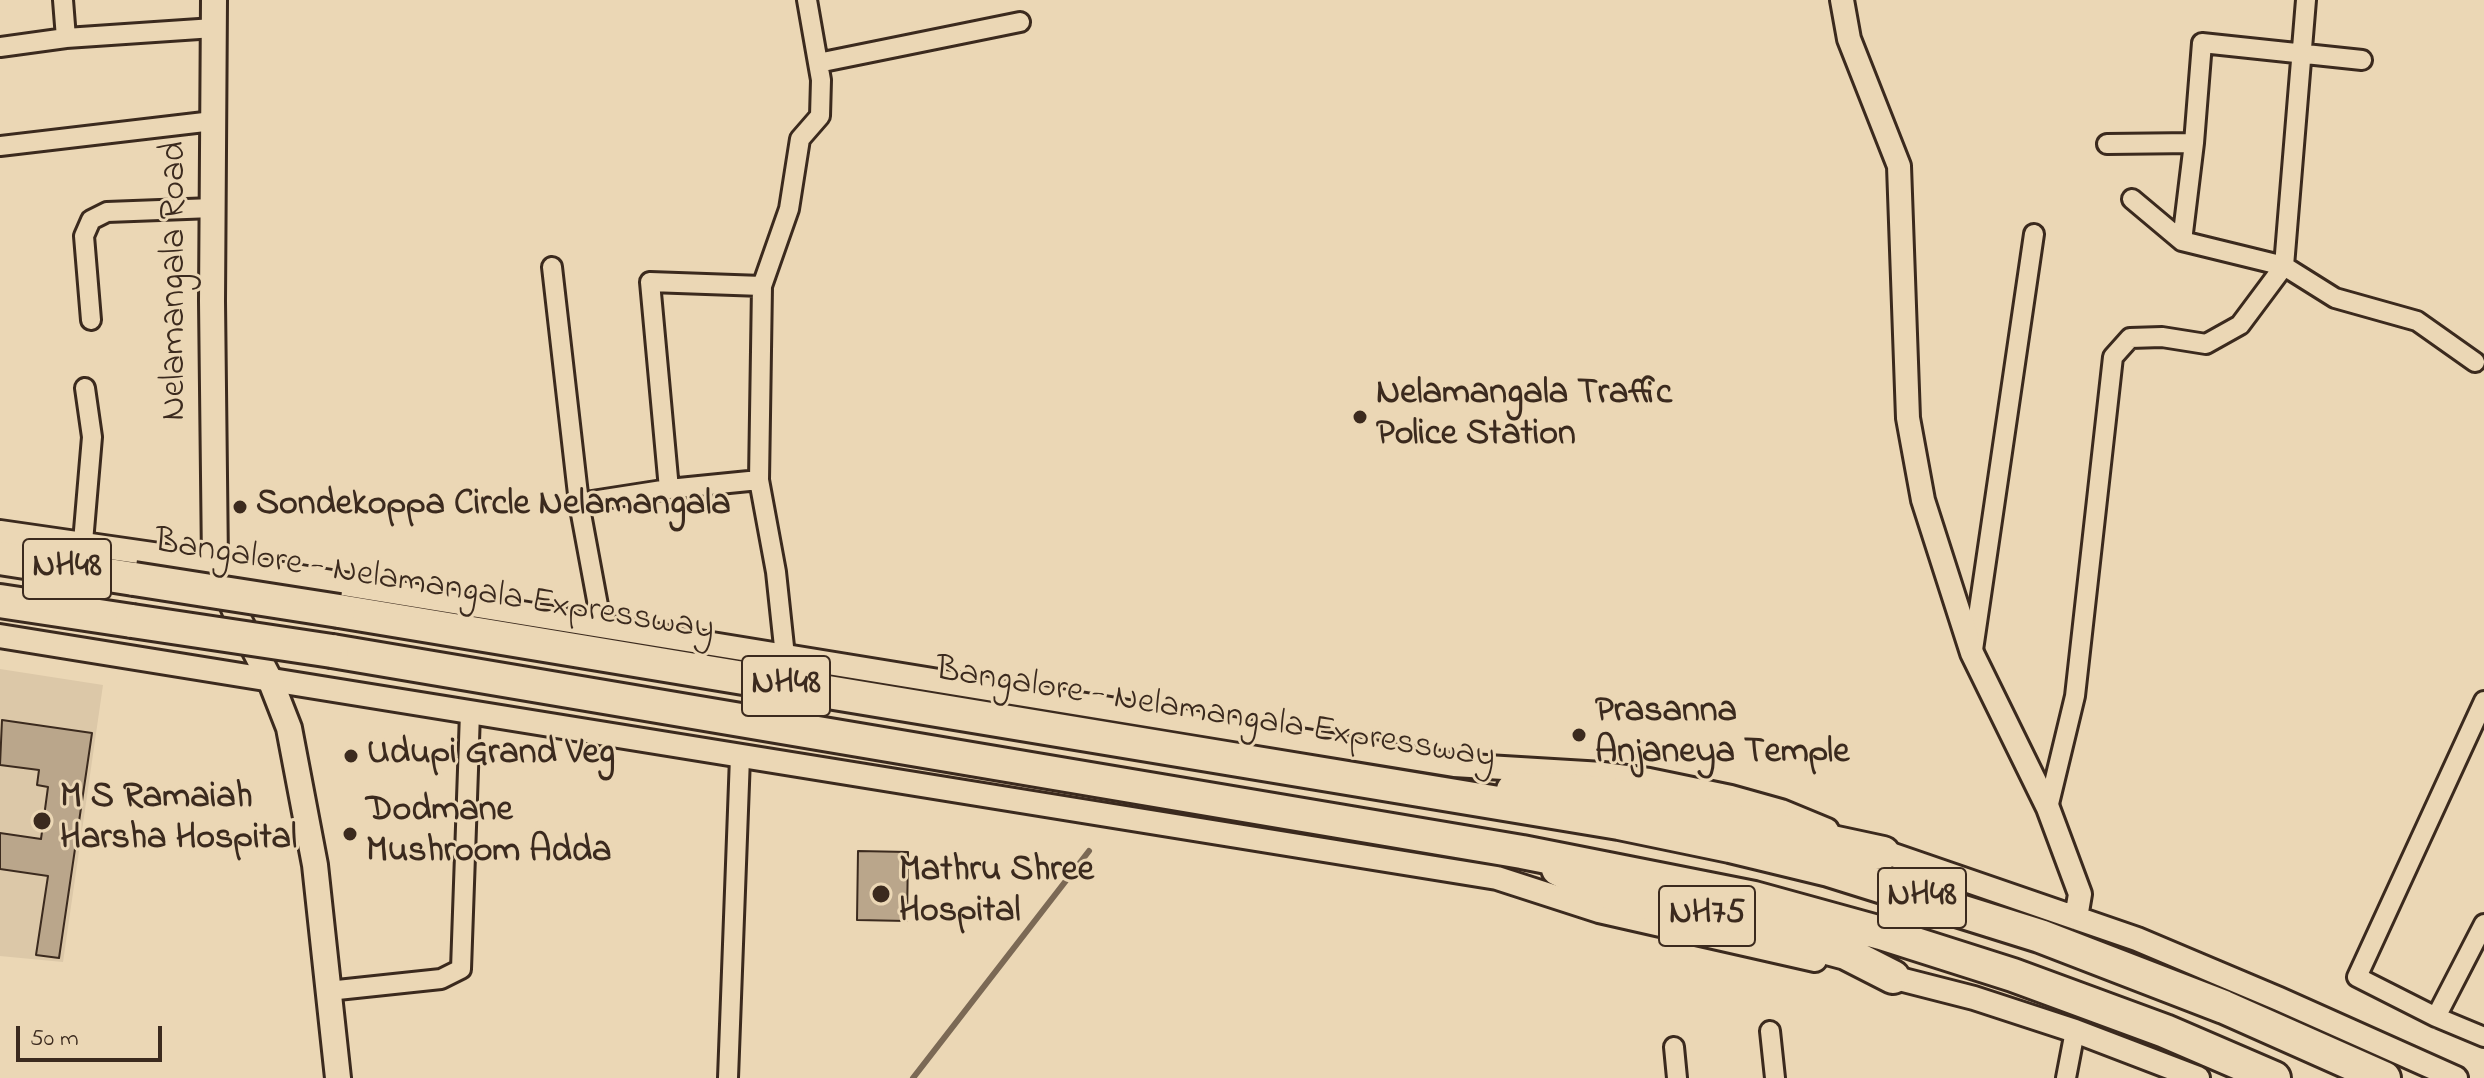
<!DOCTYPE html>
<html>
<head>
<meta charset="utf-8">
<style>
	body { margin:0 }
	#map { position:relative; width:2484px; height:1078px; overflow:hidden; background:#ebd7b5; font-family:"Indie Flower",sans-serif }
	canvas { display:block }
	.scale { position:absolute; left:16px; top:1026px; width:146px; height:36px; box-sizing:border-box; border:4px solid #3b2a1e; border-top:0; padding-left:10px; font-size:24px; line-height:28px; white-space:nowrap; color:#3b2a1e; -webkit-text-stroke:6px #ebd7b5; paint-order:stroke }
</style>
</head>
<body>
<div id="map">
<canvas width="2484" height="1078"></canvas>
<div class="scale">50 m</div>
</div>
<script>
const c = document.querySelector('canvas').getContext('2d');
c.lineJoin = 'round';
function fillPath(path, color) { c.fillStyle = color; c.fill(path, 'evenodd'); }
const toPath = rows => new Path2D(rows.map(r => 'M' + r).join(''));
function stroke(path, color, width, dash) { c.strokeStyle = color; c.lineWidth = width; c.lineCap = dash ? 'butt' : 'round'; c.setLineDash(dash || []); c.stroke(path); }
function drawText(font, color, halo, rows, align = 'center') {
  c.font = font + ' "Indie Flower",sans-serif'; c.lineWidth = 6; c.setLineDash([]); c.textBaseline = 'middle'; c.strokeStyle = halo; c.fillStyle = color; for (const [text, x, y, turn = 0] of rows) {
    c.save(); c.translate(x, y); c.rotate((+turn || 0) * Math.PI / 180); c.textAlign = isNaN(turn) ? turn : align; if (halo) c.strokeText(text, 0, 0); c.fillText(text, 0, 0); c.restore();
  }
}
fillPath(toPath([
	[0,669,103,685,63,962,0,956]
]), '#dcc8a8');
stroke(toPath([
	[913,1078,1089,851]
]), '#7b6955', 6);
const building = toPath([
	[2,720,92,733,59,958,36,955,48,876,0,869,0,833,41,839,48,787,37,785,39,770,0,765,2,720],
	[858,851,908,852,907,921,857,920,858,851]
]);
fillPath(building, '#baa68b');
stroke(building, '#3b2a1e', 2);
const minor = toPath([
	[63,0,66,38],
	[807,0,818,63],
	[0,47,66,38,214,28],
	[2107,144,2194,143],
	[0,146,213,121],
	[2132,199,2182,241,2284,266,2335,298,2417,321,2475,362],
	[2182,241,2194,143,2202,43,2362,60],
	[552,267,579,503,602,627],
	[91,320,84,236,91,220,107,212,213,208],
	[669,489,650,282,762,286],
	[579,503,669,489,759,480],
	[83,542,92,437,85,388],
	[1973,650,2034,234],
	[785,656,776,572,759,480,762,286,789,209,800,139,820,116,821,80,818,63,1020,22],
	[2484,701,2357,977,2436,1017,2484,1037],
	[2048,808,2075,696,2113,357,2130,338,2162,337,2206,344,2240,325,2284,266,2306,0],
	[328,991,441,979,461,969,470,713],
	[2436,1017,2484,924],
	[1770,1031,1775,1078],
	[1674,1047,1677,1078],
	[728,1078,740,757],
	[2066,1078,2075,1031]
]);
const tertiary = toPath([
	[1842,0,1849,39,1899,166,1908,418,1923,500,1972,653,2048,808,2080,894,2076,918],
	[0,532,215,563,1454,765,1603,774,1649,780,1731,797,1781,811,1827,830],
	[0,636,1497,878,1599,911,1815,960],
	[1870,847,2137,939,2279,999,2456,1078],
	[1880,974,1974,998,2075,1031,2198,1078]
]);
const secondary = toPath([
	[214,0,212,301,215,563,238,618,271,682,289,728,315,865,338,1078]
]);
const motorway = toPath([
	[0,558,134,579],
	[0,601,132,621],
	[339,611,1619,823,1730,846,1829,870,2040,936,2224,1007,2384,1078],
	[332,651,1522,852,1754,898,1881,933,2013,975,2165,1031,2274,1078],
	[1513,790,1548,789,1604,793,1883,853],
	[1558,869,1596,888,1638,901,1723,920,1846,953,1893,977]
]);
stroke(minor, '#3b2a1e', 24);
stroke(tertiary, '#3b2a1e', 28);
stroke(secondary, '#3b2a1e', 30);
stroke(motorway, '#3b2a1e', 38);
stroke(minor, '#ebd7b5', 18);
stroke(tertiary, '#ebd7b5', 22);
stroke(secondary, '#ebd7b5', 24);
stroke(motorway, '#ebd7b5', 32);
const motorwayBridge = toPath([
	[134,579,339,611],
	[132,621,332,651]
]);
stroke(motorwayBridge, '#3b2a1e', 38, []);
stroke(motorwayBridge, '#ebd7b5', 32);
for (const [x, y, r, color] of [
	[1360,417,8,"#3b2a1e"],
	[240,507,8,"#3b2a1e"],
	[1579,735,8,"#3b2a1e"],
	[351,756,8,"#3b2a1e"],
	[42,821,10,"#3b2a1e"],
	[350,834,8,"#3b2a1e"],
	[881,894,10,"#3b2a1e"]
]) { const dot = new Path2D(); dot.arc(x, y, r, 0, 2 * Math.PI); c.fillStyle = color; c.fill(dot); stroke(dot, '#ebd7b5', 3); }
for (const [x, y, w] of [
	[67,569,88],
	[786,686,88],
	[1922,898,88],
	[1707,916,96]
]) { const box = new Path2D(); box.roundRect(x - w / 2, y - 30, w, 60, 6); c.fillStyle = '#ebd7b5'; c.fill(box); stroke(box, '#3b2a1e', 2); }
drawText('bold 34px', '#3b2a1e', null, [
	["NH48",67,569],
	["NH48",786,686],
	["NH48",1922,898],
	["NH75",1707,916]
]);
drawText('36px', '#3b2a1e', '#ebd7b5', [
	["Nelamangala Road",177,281,-90],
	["Bangalore - Nelamangala Expressway",434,588,9],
	["Bangalore - Nelamangala Expressway",1215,716,9]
]);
drawText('bold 36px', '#3b2a1e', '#ebd7b5', [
	["Nelamangala Traffic",1376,396],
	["Police Station",1376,437],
	["Sondekoppa Circle Nelamangala",256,507],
	["Prasanna",1595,714],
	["Anjaneya Temple",1595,755],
	["Udupi Grand Veg",367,756],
	["M S Ramaiah",60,800],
	["Harsha Hospital",60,841],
	["Dodmane",366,813],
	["Mushroom Adda",366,854],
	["Mathru Shree",899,873],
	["Hospital",899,914]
], 'left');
</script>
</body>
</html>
